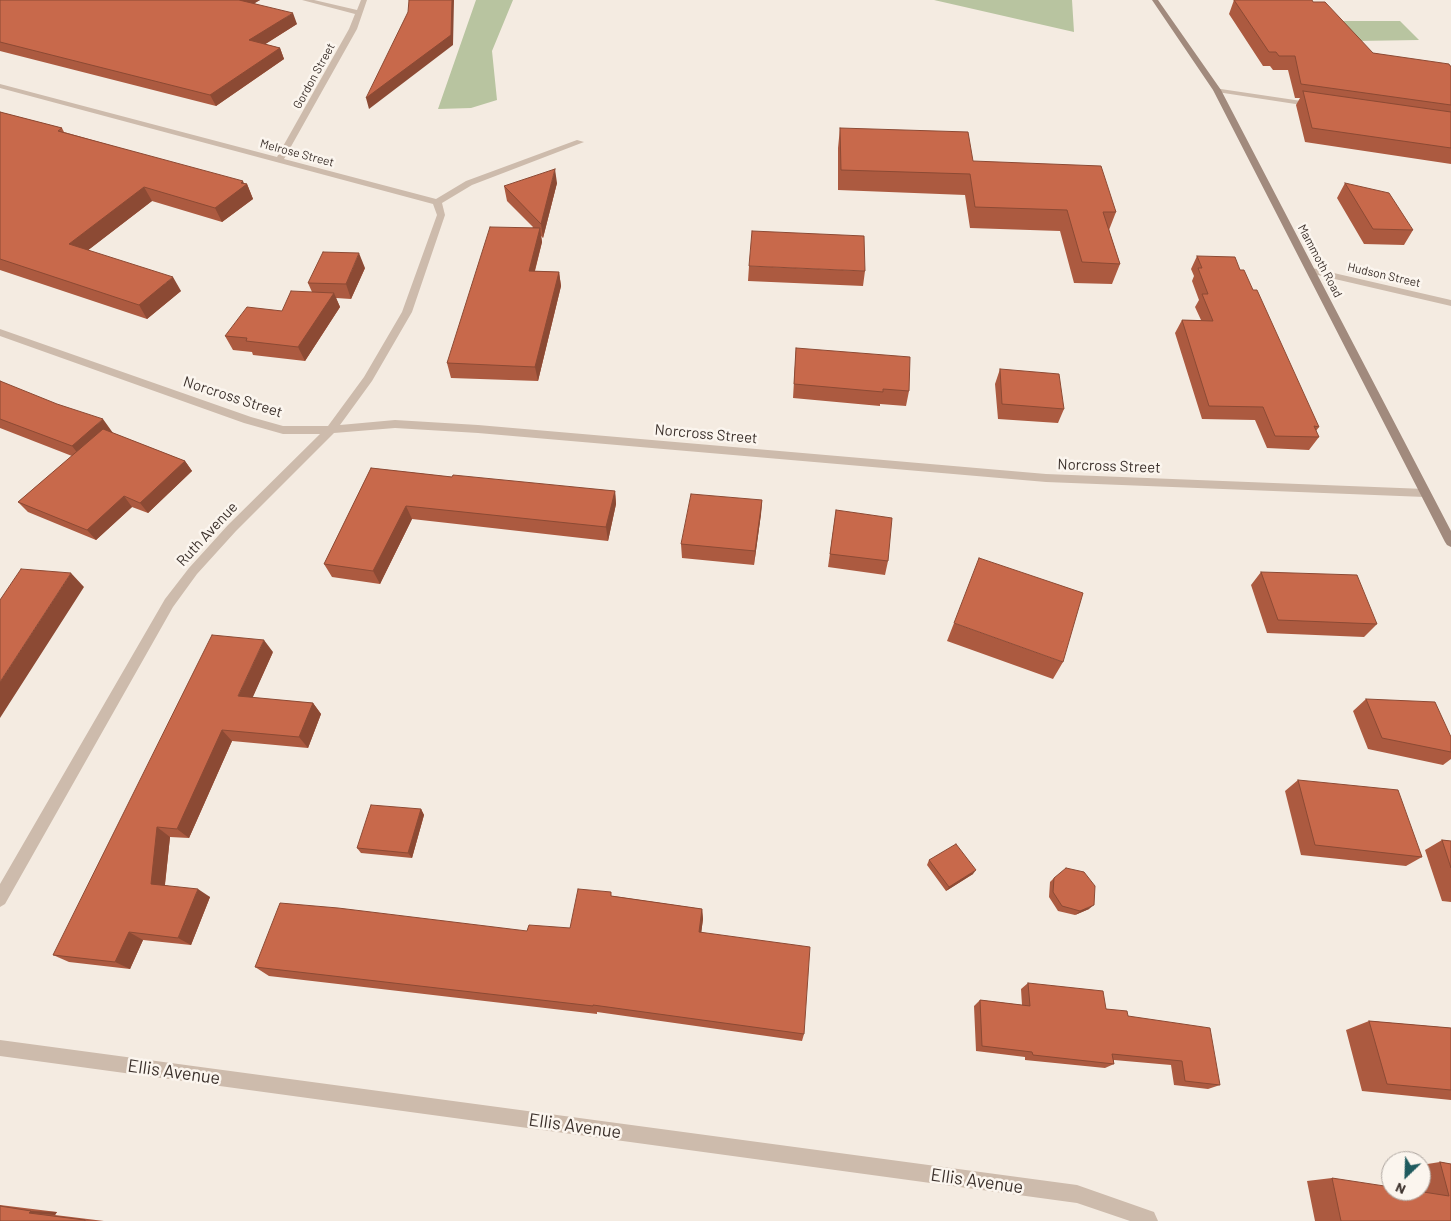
<!DOCTYPE html>
<html>
<head>
<meta charset="utf-8">
<style>
	body { margin:0 }
	#map { position:relative; width:1451px; height:1221px; overflow:hidden; background:#f4ebe1; font-family:Barlow,sans-serif }
	canvas { display:block }
	.north { position:absolute; left:1381px; top:1151px; width:50px; height:50px; box-sizing:border-box; background:#fbf5ee; border:1px solid #aea6a0; border-radius:50%; rotate:204deg; font-size:14px; font-weight:700; line-height:20px; text-align:center; color:#3b302b }
	.north::after { content:''; display:block; margin:auto; width:18px; height:22px; background:#1f5a5e; clip-path:polygon(50% 0,100% 100%,50% 72%,0 100%) }
</style>
</head>
<body>
<div id="map">
<canvas width="1451" height="1221"></canvas>
<div class="north">N</div>
</div>
<script>
const c = document.querySelector('canvas').getContext('2d');
c.lineJoin = 'round';
function fillPath(path, color) { c.fillStyle = color; c.fill(path, 'evenodd'); }
const toPath = rows => new Path2D(rows.map(r => 'M' + r).join(''));
function stroke(path, color, width, dash) { c.strokeStyle = color; c.lineWidth = width; c.lineCap = dash ? 'butt' : 'round'; c.setLineDash(dash || []); c.stroke(path); }
function drawText(font, color, halo, rows, align = 'center') {
  c.font = font + ' Barlow,sans-serif'; c.lineWidth = 5; c.setLineDash([]); c.textBaseline = 'middle'; c.strokeStyle = halo; c.fillStyle = color; for (const [text, x, y, turn = 0] of rows) {
    c.save(); c.translate(x, y); c.rotate((+turn || 0) * Math.PI / 180); c.textAlign = isNaN(turn) ? turn : align; if (halo) c.strokeText(text, 0, 0); c.fillText(text, 0, 0); c.restore();
  }
}
fillPath(toPath([
	[476,0,513,0,492,51,497,100,471,108,438,109],
	[934,0,1072,0,1074,32],
	[1337,21,1400,21,1419,40,1355,41]
]), '#b8c4a0');
fillPath(toPath([
	[302,0,314,0,357,10,361,0,367,0,357,29,284,159,436,199,466,181,577,140,584,142,472,185,442,203,445,215,412,312,372,381,340,425,395,420,478,425,1046,474,1425,489,1431,493,1425,497,1046,482,478,433,395,428,334,433,236,531,197,574,173,607,5,904,0,907,0,884,165,599,189,568,228,525,320,434,283,434,244,423,0,336,0,329,251,417,283,426,328,426,364,377,402,312,437,215,433,204,0,88,0,84,277,157,349,29,355,14,302,0],
	[1214,88,1315,103,1319,105,1315,107,1217,92,1213,90,1214,88],
	[1312,268,1451,300,1451,306,1309,273,1307,271,1312,268],
	[0,1040,1077,1185,1154,1212,1158,1221,1130,1221,1077,1203,0,1056,0,1040]
]), '#cdbbac');
fillPath(toPath([
	[1152,0,1158,0,1221,90,1451,531,1451,547,1447,545,1445,542,1213,90,1152,0]
]), '#a18a7d');
fillPath(toPath([
	[0,0,260,0,254,3,297,24,265,44,280,48,284,59,216,106,0,51],
	[1234,0,1373,53,1451,66,1451,164,1305,142,1296,105,1300,98,1295,98,1288,70,1273,70,1270,66,1263,66,1229,14],
	[0,112,62,128,64,132,247,184,253,199,222,222,152,201,88,250,181,291,147,319,0,270],
	[840,128,973,161,1116,212,1109,230,1120,264,1112,284,1074,283,1060,231,970,228,965,195,838,190,838,148],
	[557,183,543,238,541,236,542,242,535,271,559,272,561,286,538,381,451,378,447,363,533,227,507,201,504,186],
	[1345,183,1413,230,1404,245,1364,244,1337,198],
	[1197,256,1240,270,1253,290,1319,427,1316,431,1319,437,1309,450,1267,448,1255,420,1202,419,1175,333,1182,320,1201,320,1195,307,1199,300,1192,281,1194,276,1191,269],
	[749,266,865,271,863,286,748,281],
	[365,268,351,299,336,298,340,307,305,361,253,355,252,352,233,350,225,336,282,311,312,292,308,283],
	[796,348,909,391,906,406,880,404,880,406,793,398],
	[1000,369,1064,409,1058,423,998,419,995,384],
	[0,381,113,433,185,461,192,471,148,513,132,507,96,540,28,512,18,502,72,456,0,428],
	[371,468,452,477,615,491,616,504,608,541,412,519,380,584,332,577,324,564],
	[762,500,761,514,754,565,682,558,681,544],
	[836,510,888,561,885,575,828,567],
	[1261,572,1377,624,1364,637,1267,633,1251,585],
	[954,623,1063,662,1053,679,947,641],
	[273,652,252,698,313,703,321,714,308,748,232,741,189,838,170,837,165,885,210,897,191,945,143,940,130,969,69,962,53,955],
	[1366,699,1451,752,1451,759,1443,765,1368,749,1353,711],
	[1298,780,1422,857,1406,866,1301,855,1285,791],
	[421,809,424,815,412,858,361,853,357,848],
	[1442,840,1451,841,1451,902,1442,901,1425,850],
	[929,860,973,874,946,891,927,865],
	[1054,878,1089,909,1075,915,1058,911,1049,897,1050,882],
	[613,896,702,909,703,919,701,933,804,1034,802,1041,597,1012,597,1014,269,976,255,967,527,931,570,928],
	[1028,983,1128,1016,1220,1085,1208,1089,1174,1085,1171,1065,1114,1060,1114,1064,1105,1068,1025,1060,1025,1057,976,1051,974,1006,980,1000,1022,1005,1021,989],
	[1369,1021,1451,1028,1451,1100,1362,1091,1346,1030],
	[1440,1162,1451,1164,1451,1221,1315,1221,1307,1181,1332,1178,1391,1191,1421,1191,1421,1165],
	[0,1205,57,1212,55,1215,104,1221,0,1221]
]), '#ac5a40');
fillPath(toPath([
	[238,0,260,0,242,11],
	[452,0,454,0,453,45,369,109,366,98],
	[293,13,297,24,253,52,249,40],
	[280,48,284,59,216,106,210,95],
	[555,169,557,183,543,238,541,224],
	[243,181,245,186,247,184,253,199,222,222,215,208],
	[144,187,152,201,78,258,69,244],
	[540,228,542,242,531,285,529,271],
	[359,253,365,268,351,299,346,284],
	[559,272,561,286,538,381,535,367],
	[173,277,181,291,147,319,139,305],
	[334,293,340,307,305,361,298,347],
	[103,419,113,433,83,460,72,446],
	[185,461,192,471,148,513,140,503],
	[615,491,616,504,608,541,606,527],
	[124,496,132,507,96,540,87,530],
	[762,500,761,514,754,565,755,551],
	[406,506,412,519,380,584,373,571],
	[71,573,84,587,0,718,0,682],
	[264,640,273,652,248,708,238,696],
	[313,703,321,714,308,748,299,737],
	[222,730,232,741,189,838,177,829],
	[421,809,424,815,412,858,408,853],
	[157,827,170,837,164,892,151,884],
	[976,870,973,874,946,891,949,887],
	[198,889,210,897,191,945,178,938],
	[1094,905,1089,909,1075,915,1080,911],
	[702,909,703,919,700,942,699,932],
	[129,932,143,940,130,969,115,962],
	[31,1211,57,1212,55,1215,29,1213]
]), '#8c4a34');
const building = toPath([
	[0,0,239,0,293,13,249,40,280,48,210,95,0,42,0,0],
	[409,0,452,0,451,35,366,98,408,12,409,0],
	[1234,0,1312,0,1313,2,1325,2,1373,53,1449,64,1450,66,1451,66,1451,105,1301,84,1295,56,1279,56,1276,52,1269,52,1234,0],
	[1303,91,1451,112,1451,148,1312,128,1303,91],
	[0,112,62,128,58,131,243,181,241,183,247,184,215,208,144,187,69,244,173,277,139,305,0,259,0,112],
	[840,128,968,132,973,161,1101,166,1116,212,1103,212,1120,264,1082,262,1067,210,975,207,970,174,841,170,840,128],
	[555,169,541,224,504,186,555,169],
	[1345,183,1389,193,1413,230,1373,229,1345,183],
	[490,227,540,228,529,271,559,272,535,367,447,363,490,227],
	[752,231,864,236,865,271,749,266,752,231],
	[323,252,359,253,346,284,308,283,323,252],
	[1197,256,1235,257,1240,270,1244,270,1253,290,1257,290,1319,427,1314,426,1319,437,1275,436,1263,407,1209,406,1182,320,1213,321,1202,294,1208,294,1198,268,1202,268,1197,256],
	[291,291,334,293,298,347,246,341,247,338,225,336,247,307,282,311,291,291],
	[796,348,910,357,909,391,883,389,883,392,794,384,796,348],
	[1000,369,1059,374,1064,409,1002,404,1000,369],
	[0,381,57,404,103,419,72,446,0,419,0,381],
	[103,429,185,461,140,503,124,496,87,530,18,502,103,429],
	[371,468,452,477,453,475,615,491,606,527,406,506,373,571,324,564,371,468],
	[691,494,762,500,755,551,681,544,691,494],
	[836,510,892,518,888,561,830,554,836,510],
	[979,558,1083,593,1063,662,954,623,979,558],
	[21,569,71,573,0,682,0,600,21,569],
	[1261,572,1357,575,1377,624,1278,620,1261,572],
	[212,635,264,640,238,696,313,703,299,737,222,730,177,829,157,827,151,884,198,889,178,938,129,932,115,962,53,955,212,635],
	[1366,699,1435,702,1451,737,1451,752,1382,738,1366,699],
	[1298,780,1398,790,1422,857,1315,845,1298,780],
	[371,805,421,809,408,853,357,848,371,805],
	[1442,840,1451,841,1451,868,1442,840],
	[956,844,976,870,949,887,929,860,956,844],
	[1066,868,1084,872,1095,886,1094,905,1080,911,1062,906,1053,892,1054,878,1066,868],
	[578,889,611,892,611,896,702,909,699,932,810,947,804,1034,593,1005,593,1006,255,967,280,903,338,908,527,931,529,925,570,928,578,889],
	[1028,983,1103,991,1106,1009,1127,1011,1128,1016,1210,1028,1220,1085,1185,1081,1182,1061,1112,1054,1114,1064,1033,1055,1032,1052,982,1046,980,1000,1030,1006,1028,983],
	[1369,1021,1451,1028,1451,1090,1387,1084,1369,1021],
	[1440,1162,1451,1164,1451,1221,1341,1221,1332,1178,1391,1187,1391,1191,1417,1191,1449,1196,1440,1162],
	[0,1206,31,1211,29,1213,85,1220,85,1221,0,1221,0,1206]
]);
fillPath(building, '#c8694b');
stroke(building, '#8c4a34', 1);
drawText('12px', '#3b302b', '#fbf5ee', [
	["Gordon Street",314,76,-61],
	["Melrose Street",297,153,15],
	["Mammoth Road",1320,261,62],
	["Hudson Street",1384,275,13]
]);
drawText('15px', '#3b302b', '#fbf5ee', [
	["Norcross Street",233,397,18],
	["Norcross Street",706,434,5],
	["Norcross Street",1109,466,2],
	["Ruth Avenue",207,534,-47]
]);
drawText('18px', '#3b302b', '#fbf5ee', [
	["Ellis Avenue",174,1072,8],
	["Ellis Avenue",575,1126,8],
	["Ellis Avenue",977,1181,8]
]);
</script>
</body>
</html>
